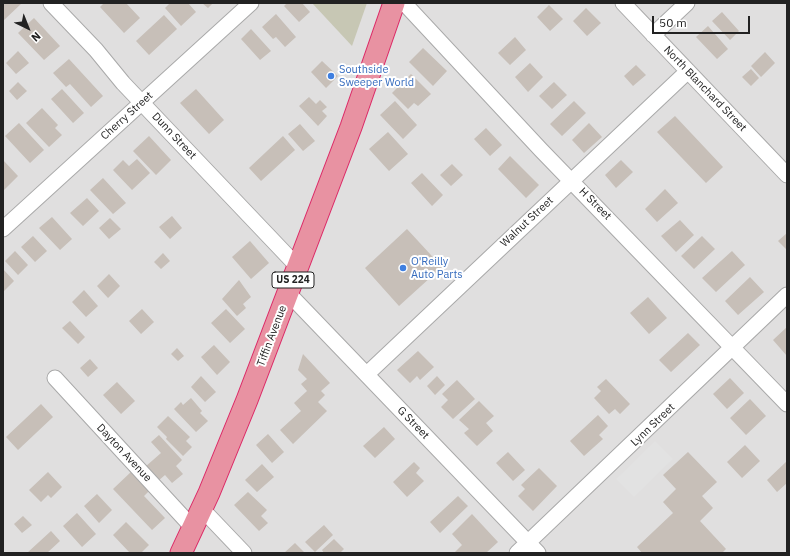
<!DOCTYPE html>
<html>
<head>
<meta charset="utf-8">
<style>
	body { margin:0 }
	#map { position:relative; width:790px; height:556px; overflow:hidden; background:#f2efe9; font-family:"IBM Plex Sans",sans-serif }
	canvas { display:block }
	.frame { position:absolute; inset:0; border:4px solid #222; pointer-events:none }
	.north { position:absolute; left:8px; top:8px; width:40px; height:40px; -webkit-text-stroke:3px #fff; paint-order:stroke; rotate:137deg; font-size:11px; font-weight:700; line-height:16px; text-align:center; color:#222 }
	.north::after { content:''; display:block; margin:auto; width:14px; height:18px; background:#222; clip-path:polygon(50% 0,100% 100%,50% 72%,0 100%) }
	.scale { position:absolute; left:652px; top:16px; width:98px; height:18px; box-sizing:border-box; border:2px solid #222; border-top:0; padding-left:5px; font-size:12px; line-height:14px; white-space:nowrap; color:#222; -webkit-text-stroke:3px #fff; paint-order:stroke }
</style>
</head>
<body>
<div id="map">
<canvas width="790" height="556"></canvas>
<div class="frame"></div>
<div class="north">N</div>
<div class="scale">50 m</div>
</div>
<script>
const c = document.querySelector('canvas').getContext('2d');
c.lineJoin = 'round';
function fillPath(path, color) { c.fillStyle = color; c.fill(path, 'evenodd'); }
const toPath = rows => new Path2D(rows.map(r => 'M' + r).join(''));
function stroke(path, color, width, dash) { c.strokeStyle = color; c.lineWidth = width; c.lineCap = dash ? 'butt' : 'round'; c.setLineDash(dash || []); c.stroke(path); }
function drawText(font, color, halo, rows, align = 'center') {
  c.font = font + ' "IBM Plex Sans",sans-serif'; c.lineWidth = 4; c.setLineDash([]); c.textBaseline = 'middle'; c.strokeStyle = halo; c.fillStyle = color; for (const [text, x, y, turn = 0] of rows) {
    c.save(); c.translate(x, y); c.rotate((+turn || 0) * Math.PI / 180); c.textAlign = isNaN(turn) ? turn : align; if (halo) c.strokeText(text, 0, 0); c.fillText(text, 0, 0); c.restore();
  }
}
fillPath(toPath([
	[3,3,787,3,787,553,3,553]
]), '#e0dfdf');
fillPath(toPath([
	[312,3,367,3,352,46]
]), '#c7c7b4');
fillPath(toPath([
	[655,441,673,459,634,497,616,479]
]), '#e2e2e2');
fillPath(toPath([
	[3,3,22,3,3,21],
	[104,3,126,3,140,18,124,33,100,7],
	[170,3,188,3,196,12,181,26,165,8],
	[202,3,213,3,208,8],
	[287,3,302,3,310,12,299,22,284,6],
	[549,5,563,19,550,31,537,17],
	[586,8,601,23,587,36,573,21],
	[722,12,739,31,730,40,712,21],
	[276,14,296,37,285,47,276,37,273,39,262,27],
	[164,15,177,29,149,55,136,41],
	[34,18,60,46,44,60,18,33],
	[708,26,728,49,717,59,696,37],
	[251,29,271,51,260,60,241,39],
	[515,37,526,50,510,65,498,53],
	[423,48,447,71,433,86,409,62],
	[18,51,29,63,16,74,6,63],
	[765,52,775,63,761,77,751,66],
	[69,59,103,96,91,107,70,84,66,87,53,73],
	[322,61,338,76,326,88,311,72],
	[530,63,543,77,528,92,515,77],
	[636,65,646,75,633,86,624,76],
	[751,69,759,78,751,86,742,77],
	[411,74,431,94,418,106,414,103,408,109,392,93],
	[18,82,27,91,17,100,9,91],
	[554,82,567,95,552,109,539,96],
	[62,89,84,113,73,123,51,99],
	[196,89,224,120,209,134,180,103],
	[309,97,316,104,320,100,327,107,322,111,327,116,318,126,299,106],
	[395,101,417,125,403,139,380,115],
	[574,101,586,113,562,136,550,124],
	[42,108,58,125,55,128,62,135,49,147,26,123],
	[675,116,723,167,706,183,657,132],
	[19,123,44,150,30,163,5,136],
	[589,123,602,137,584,153,572,140],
	[300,124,315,141,303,151,288,134],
	[486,128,502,145,490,156,474,139],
	[388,132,408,154,389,171,369,149],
	[149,136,171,160,156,175,133,151],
	[283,136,295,150,261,181,249,168],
	[510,156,539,185,526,198,498,169],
	[137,159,150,173,132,190,113,170,123,160,129,166],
	[3,160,18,176,3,191],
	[621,160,633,172,616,188,605,175],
	[452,164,463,175,451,186,440,175],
	[422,173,443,195,432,206,411,183],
	[103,178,126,203,113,214,90,190],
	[665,189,678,203,657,222,645,209],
	[87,198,99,211,83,226,70,213],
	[172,216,182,228,170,239,159,227],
	[52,217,72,239,60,250,39,228],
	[110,218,121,229,109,239,99,228],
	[680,220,694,235,676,252,661,236],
	[407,229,442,267,399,306,365,268],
	[787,233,787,250,778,241],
	[33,236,47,251,35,262,21,247],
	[702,236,715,249,694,269,681,256],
	[250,241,269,263,251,279,232,257],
	[15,251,28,265,18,275,5,261],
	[732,251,745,265,716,292,702,278],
	[163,253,170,261,161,269,154,262],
	[3,269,14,281,3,292],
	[109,274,120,286,108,298,97,286],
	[750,277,764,292,738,315,725,301],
	[239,280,251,297,243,304,246,308,237,316,222,299],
	[84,290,98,306,86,317,72,302],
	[648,297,667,318,649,334,630,313],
	[142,309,154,322,141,334,129,321],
	[226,309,245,329,230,343,211,323],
	[70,321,85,337,78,344,62,328],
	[787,327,787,356,773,340],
	[688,333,700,345,671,372,659,360],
	[214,345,230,362,217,375,201,357],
	[177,348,184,356,178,361,171,354],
	[418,351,434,367,420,380,417,376,410,383,397,370],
	[303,354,330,383,321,391,325,395,318,402,327,411,293,444,280,430,301,411,294,403,307,391,301,384,307,379,298,370],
	[90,359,98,368,88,377,80,368],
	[201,376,216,392,205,402,191,387],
	[437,376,445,385,435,395,427,386],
	[730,378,744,393,727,409,713,394],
	[606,379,630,404,620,414,615,409,609,414,594,398,601,391,597,387],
	[457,380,475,399,453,419,441,407,448,400,442,394],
	[117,382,135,401,121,414,103,395],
	[191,398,202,411,200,413,208,421,196,432,174,409,181,402,183,405],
	[750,399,766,416,746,435,730,418],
	[479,401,494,416,486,423,493,431,477,446,464,433,469,429,459,420],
	[41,404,53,417,18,450,6,437],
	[598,415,608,426,599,435,603,439,584,456,570,441],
	[168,416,190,437,186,441,192,447,183,456,166,439,167,437,157,427],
	[384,427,395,439,375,458,363,446],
	[268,434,284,452,272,463,256,445],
	[159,435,182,460,176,466,183,474,172,483,165,475,158,481,145,467,161,453,151,442],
	[745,445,760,461,742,478,727,462],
	[508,452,525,470,513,481,496,463],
	[688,452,717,482,702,496,713,508,700,521,726,549,722,553,642,553,637,547,673,513,663,502,676,489,663,475],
	[787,461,787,483,777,492,767,480],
	[414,462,420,468,416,473,424,481,407,497,393,482],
	[262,464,274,477,257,492,245,480],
	[539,468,557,486,533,511,518,496,525,489,521,485],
	[132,471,150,490,144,496,165,518,152,530,113,489],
	[48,472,62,487,51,498,48,495,41,502,29,490],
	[248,492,267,510,261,516,268,523,259,531,234,505],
	[97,494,112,510,99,523,84,506],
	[458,496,468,506,440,533,430,522],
	[77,513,96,534,82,547,63,526],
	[472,514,498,542,486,553,454,553,462,545,452,534],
	[23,516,32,525,22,533,14,524],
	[126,522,149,545,141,553,130,553,113,535],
	[324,525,333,535,315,552,305,542],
	[51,531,60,541,47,553,27,553],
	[334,539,344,549,340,553,324,553,322,550],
	[295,543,305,553,284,553]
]), '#c7bfb8');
const minor = toPath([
	[51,3,96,50,123,83,298,267],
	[404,3,541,150,787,404],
	[623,3,787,175],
	[653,35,687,3],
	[3,229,251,3],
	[288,293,538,553],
	[367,374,688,71],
	[55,378,193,528],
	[202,509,244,553],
	[517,553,787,295]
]);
const highway = toPath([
	[181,553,209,493,247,400,351,127,394,3]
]);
stroke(minor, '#a9a9a9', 17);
stroke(highway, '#dc2a67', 23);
stroke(minor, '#fff', 15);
stroke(highway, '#e892a2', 21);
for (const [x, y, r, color] of [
	[331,76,4,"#3f7fe0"],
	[403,268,4,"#3f7fe0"]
]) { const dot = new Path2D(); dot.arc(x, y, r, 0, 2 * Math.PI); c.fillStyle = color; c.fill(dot); stroke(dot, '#fff', 1.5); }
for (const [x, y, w] of [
	[293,280,42]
]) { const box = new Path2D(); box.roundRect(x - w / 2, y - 8, w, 16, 3); c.fillStyle = '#fff'; c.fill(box); stroke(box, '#222', 1); }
drawText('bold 10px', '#222', null, [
	["US 224",293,280]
]);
drawText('11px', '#366cbe', '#fff', [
	["Southside",339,70],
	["Sweeper World",339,83],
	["O'Reilly",411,262],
	["Auto Parts",411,275]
], 'left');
drawText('11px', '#222', '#fff', [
	["North Blanchard Street",705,89,46],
	["Cherry Street",127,116,-42],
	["Dunn Street",174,136,47],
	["H Street",595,204,45],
	["Walnut Street",527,222,-43],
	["Tiffin Avenue",272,336,-69],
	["G Street",413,423,46],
	["Lynn Street",653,425,-44],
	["Dayton Avenue",124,453,47]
]);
</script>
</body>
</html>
